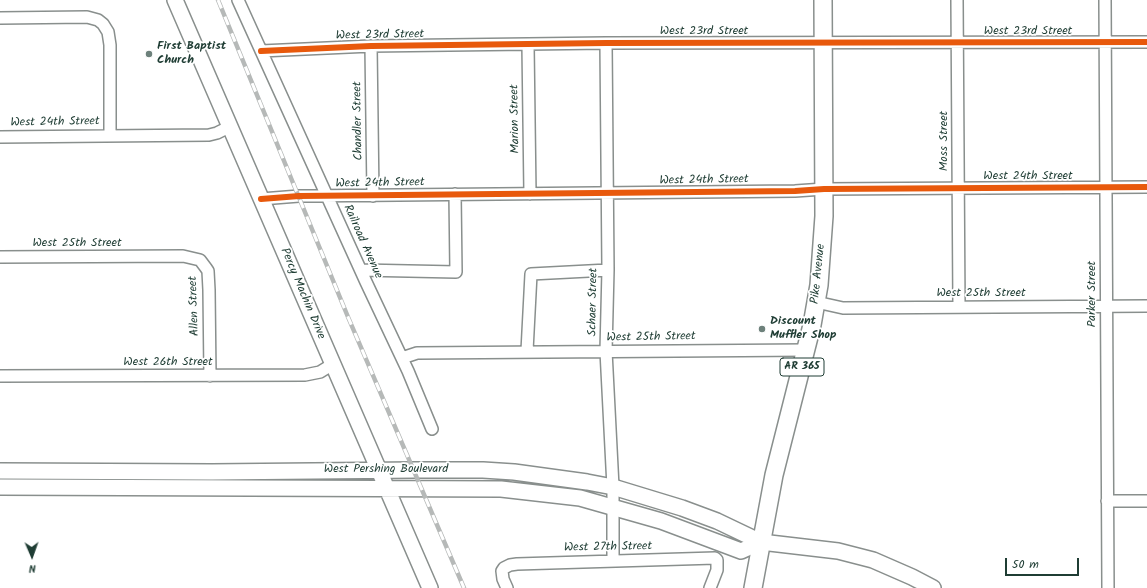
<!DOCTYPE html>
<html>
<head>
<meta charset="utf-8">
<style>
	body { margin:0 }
	#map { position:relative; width:1147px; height:588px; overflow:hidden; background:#fff; font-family:Kalam,sans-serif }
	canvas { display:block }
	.north { position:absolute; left:12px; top:536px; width:40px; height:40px; -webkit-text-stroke:3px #fff; paint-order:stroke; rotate:178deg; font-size:11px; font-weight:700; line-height:16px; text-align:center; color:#1f3d34 }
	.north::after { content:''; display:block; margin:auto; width:14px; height:18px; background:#1f3d34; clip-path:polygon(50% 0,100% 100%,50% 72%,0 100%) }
	.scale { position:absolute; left:1005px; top:558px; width:74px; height:18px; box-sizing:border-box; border:2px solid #1f3d34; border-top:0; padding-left:5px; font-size:12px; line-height:14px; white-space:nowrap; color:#1f3d34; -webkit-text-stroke:3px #fff; paint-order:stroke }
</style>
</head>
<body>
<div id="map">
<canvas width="1147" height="588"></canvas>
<div class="north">N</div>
<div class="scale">50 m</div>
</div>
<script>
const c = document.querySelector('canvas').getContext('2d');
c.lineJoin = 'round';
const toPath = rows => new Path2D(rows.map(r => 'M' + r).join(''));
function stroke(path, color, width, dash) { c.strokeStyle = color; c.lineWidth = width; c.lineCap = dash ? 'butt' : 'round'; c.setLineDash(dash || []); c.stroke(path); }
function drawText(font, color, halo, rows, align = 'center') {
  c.font = font + ' Kalam,sans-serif'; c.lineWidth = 3.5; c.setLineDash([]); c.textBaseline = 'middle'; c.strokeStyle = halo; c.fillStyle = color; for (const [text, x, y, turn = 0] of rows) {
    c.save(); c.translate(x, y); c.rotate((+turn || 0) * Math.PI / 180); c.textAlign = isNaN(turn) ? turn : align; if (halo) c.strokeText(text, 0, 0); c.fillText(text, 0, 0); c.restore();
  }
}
const street = toPath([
	[238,0,366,282,408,371,432,429],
	[957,0,959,307],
	[1105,0,1108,588],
	[0,18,87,17,98,20,103,24,108,32,110,45,110,136],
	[606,43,608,270,606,351,613,487,613,561],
	[528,45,530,194],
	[371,46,373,196],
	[261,51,371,46,606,43,1147,42],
	[0,137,209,135,217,133,229,127],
	[261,199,299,196,795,191,824,189,1147,187],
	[0,257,183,256,200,260,206,268,208,271,209,290,210,376],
	[361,270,456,272,455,194],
	[816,302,843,308,1147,306],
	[527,351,531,274,608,270],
	[402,358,417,353,806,350],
	[0,376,305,375,320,372,333,364],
	[1107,501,1147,501],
	[507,588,503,579,502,571,504,568,510,565,517,564,715,558,717,560,717,570,710,588]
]);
const secondary = toPath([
	[175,0,430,588],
	[0,471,212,472,415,470,483,470,514,472,587,482,613,487,682,508,717,521,761,542,838,551,873,560,912,577,933,588],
	[0,487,501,489,580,498,661,521,741,551,761,542]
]);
const primary = toPath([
	[753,588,774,475,812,325,819,285,824,216,823,0]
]);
stroke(street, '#898f8d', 14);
stroke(secondary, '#898f8d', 18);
stroke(primary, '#898f8d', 20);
stroke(street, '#fff', 11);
stroke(secondary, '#fff', 15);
stroke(primary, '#fff', 17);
const rail = toPath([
	[218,0,348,317,464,588]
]);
stroke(rail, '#b6b9b8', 4.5);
stroke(rail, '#fff', 3, [9]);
stroke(toPath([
	[261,51,371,46,606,43,1147,42],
	[261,199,299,196,795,191,824,189,1147,187]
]), '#e8590c', 6);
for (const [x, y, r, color] of [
	[149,54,4,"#6d817b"],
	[762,329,4,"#6d817b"]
]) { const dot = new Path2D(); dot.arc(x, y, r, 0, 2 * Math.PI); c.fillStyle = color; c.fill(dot); stroke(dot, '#fff', 1.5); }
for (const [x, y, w] of [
	[802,367,44]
]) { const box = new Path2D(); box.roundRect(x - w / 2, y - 9, w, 18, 3); c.fillStyle = '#fff'; c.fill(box); stroke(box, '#1f3d34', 1); }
drawText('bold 11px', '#1f3d34', null, [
	["AR 365",802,367]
]);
drawText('12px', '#1f3d34', '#fff', [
	["West 23rd Street",704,32],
	["West 23rd Street",1028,32],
	["West 23rd Street",380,36,-1],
	["Marion Street",516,119,-91],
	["Chandler Street",359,121,-91],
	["West 24th Street",55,123,-1],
	["Moss Street",945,141,-90],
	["West 24th Street",1028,177],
	["West 24th Street",704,181,-1],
	["West 24th Street",380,184,-1],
	["Railroad Avenue",362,242,66],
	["West 25th Street",77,244],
	["Pike Avenue",819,274,-84],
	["Percy Machin Drive",302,294,67],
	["West 25th Street",981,294],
	["Parker Street",1093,294,-90],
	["Schaer Street",594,302,-89],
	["Allen Street",195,306,-92],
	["West 25th Street",651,338,-1],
	["West 26th Street",168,363],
	["West Pershing Boulevard",386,470],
	["West 27th Street",608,548,-1]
]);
drawText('bold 12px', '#1f3d34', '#fff', [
	["First Baptist",157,47],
	["Church",157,61],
	["Discount",770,322],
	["Muffler Shop",770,336]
], 'left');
</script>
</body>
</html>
